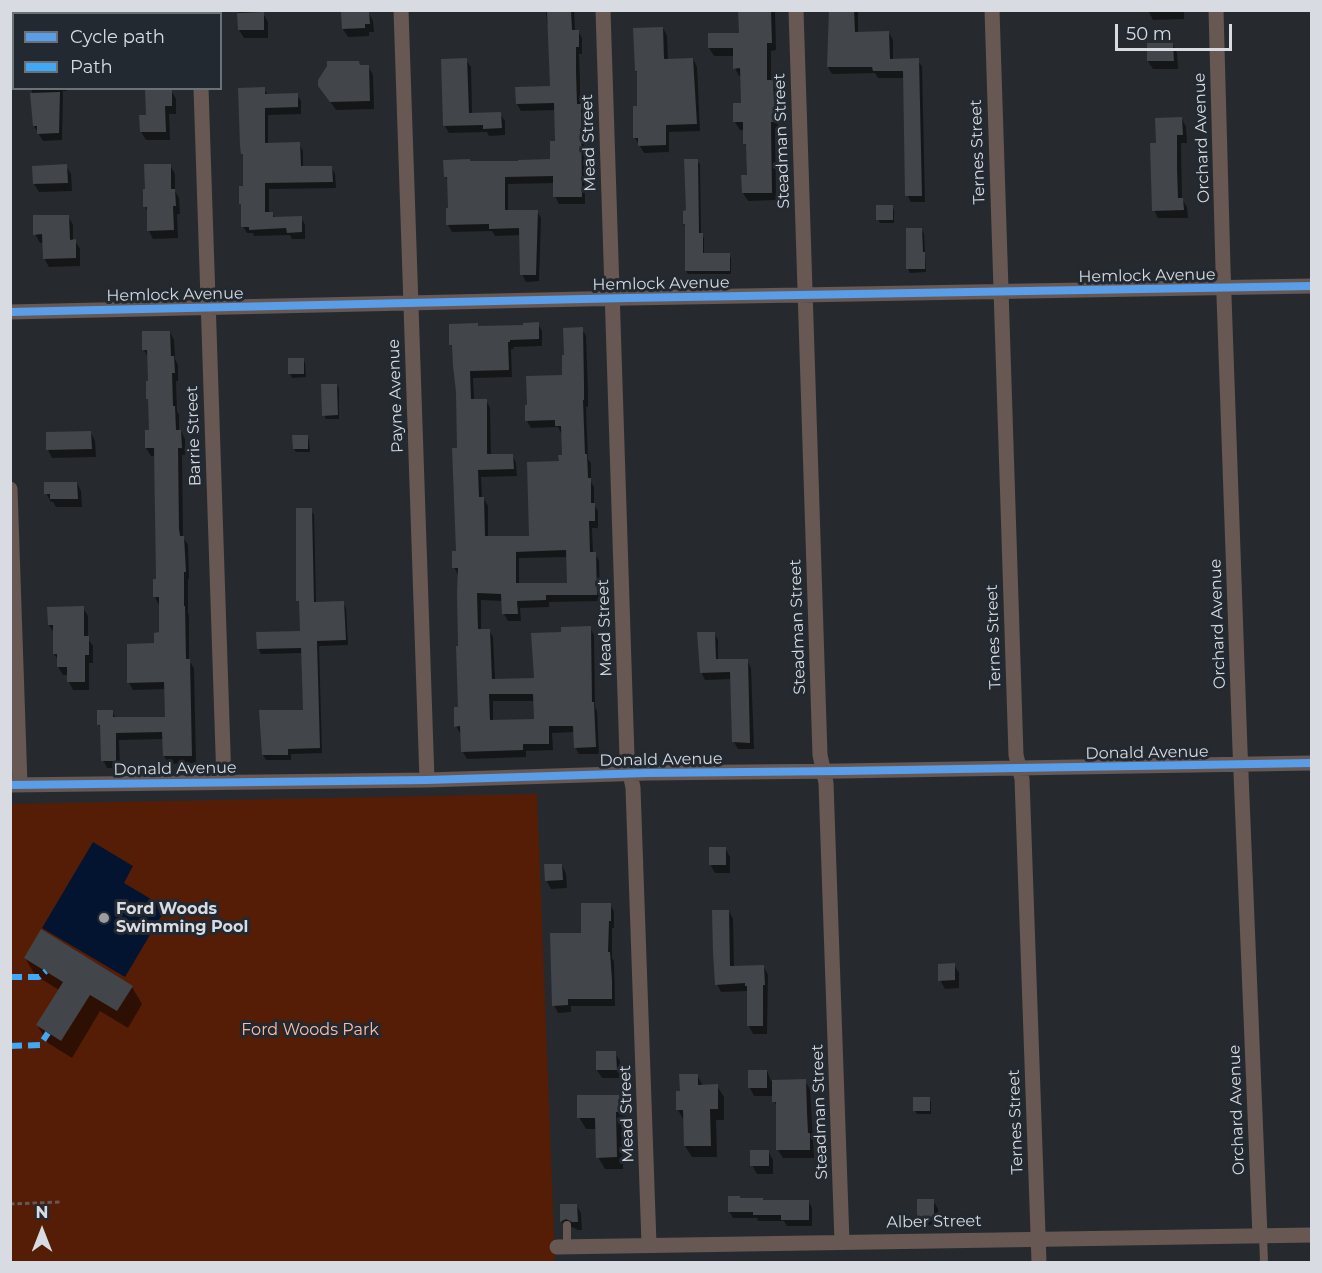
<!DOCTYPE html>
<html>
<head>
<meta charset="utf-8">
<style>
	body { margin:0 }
	#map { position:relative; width:1322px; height:1273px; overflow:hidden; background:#262a2e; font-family:Montserrat,sans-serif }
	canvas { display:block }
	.frame { position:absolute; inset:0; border:12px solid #d8dce2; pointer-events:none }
	.legend { position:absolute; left:12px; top:12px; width:210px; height:78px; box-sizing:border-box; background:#232931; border:2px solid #6b7178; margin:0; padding:8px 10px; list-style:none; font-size:18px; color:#d8dce2 }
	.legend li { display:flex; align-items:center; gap:12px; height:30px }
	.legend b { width:30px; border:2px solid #6b7178 }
	.north { position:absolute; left:12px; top:1201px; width:60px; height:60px; -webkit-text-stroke:4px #232931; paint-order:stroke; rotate:0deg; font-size:16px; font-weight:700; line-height:24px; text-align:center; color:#d8dce2 }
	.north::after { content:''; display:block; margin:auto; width:21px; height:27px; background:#d8dce2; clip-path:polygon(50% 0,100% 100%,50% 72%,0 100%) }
	.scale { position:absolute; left:1115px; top:24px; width:117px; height:27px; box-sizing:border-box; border:3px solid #d8dce2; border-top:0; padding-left:8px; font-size:18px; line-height:21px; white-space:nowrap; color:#d8dce2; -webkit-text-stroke:4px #232931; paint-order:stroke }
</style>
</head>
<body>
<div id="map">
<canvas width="1322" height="1273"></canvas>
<div class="frame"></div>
<ul class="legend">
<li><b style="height:8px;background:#5a9eea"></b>Cycle path</li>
<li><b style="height:8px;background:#3fa9f5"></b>Path</li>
</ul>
<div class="north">N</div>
<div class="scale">50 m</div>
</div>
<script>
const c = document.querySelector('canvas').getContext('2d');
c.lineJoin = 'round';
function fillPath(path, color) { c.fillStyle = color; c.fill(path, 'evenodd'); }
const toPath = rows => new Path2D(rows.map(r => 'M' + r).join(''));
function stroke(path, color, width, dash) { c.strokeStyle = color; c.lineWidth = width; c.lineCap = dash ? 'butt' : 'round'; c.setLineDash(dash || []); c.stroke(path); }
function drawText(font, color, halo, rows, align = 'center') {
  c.font = font + ' Montserrat,sans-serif'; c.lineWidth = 6; c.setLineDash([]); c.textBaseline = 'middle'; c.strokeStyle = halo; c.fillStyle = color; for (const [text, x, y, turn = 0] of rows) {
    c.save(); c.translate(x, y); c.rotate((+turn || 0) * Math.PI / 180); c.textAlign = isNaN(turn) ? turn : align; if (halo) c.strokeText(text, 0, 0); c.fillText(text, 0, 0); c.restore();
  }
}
fillPath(toPath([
	[537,794,555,1262,11,1262,10,804]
]), '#561d06');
fillPath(toPath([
	[93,842,133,866,124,883,166,908,125,977,42,928]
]), '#031430');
fillPath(toPath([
	[33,10,63,10,64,14,35,14],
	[106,10,123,10,123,14,106,14],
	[238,10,264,10,264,15,268,22,268,38,244,38,239,30],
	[546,10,574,10,575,31,578,31,582,38,582,54,579,54,580,80,580,107,584,113,585,204,559,204,555,196,555,183,508,184,508,212,537,211,541,218,539,281,526,282,522,274,521,235,495,236,492,231,452,232,448,225,449,209,449,183,445,176,470,163,551,160,556,143,555,110,521,111,517,104,552,88,549,26,547,23],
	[740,10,775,10,776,50,771,51,771,81,777,89,778,111,778,130,775,130,776,200,748,201,743,193,748,176,748,149,745,144,745,130,740,130,735,122,742,104,742,76,739,76,735,68,734,56,714,56,709,48,740,35],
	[830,10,858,10,858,33,889,33,893,40,893,60,918,60,922,67,925,202,911,202,907,195,904,78,878,78,875,73,832,74,828,67],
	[1148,10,1184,10,1184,19,1153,20],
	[368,12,373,21,374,32,369,32,369,36,348,37,343,29],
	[663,28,667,36,668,60,693,59,697,67,700,131,669,132,669,152,644,153,635,138,639,107,639,75,636,71],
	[1173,44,1177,53,1178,69,1153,69,1148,61],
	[466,60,471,67,472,114,500,114,505,121,505,135,489,136,487,132,449,133,445,126],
	[359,62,361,67,368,66,373,75,374,109,336,110,325,94],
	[32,88,67,88,67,91,63,91,62,140,43,141,34,126,32,110],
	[264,89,268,95,297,95,301,101,301,114,268,115,268,144,299,144,303,151,303,167,331,167,335,174,336,188,269,189,269,213,272,213,275,218,301,218,305,225,305,239,292,239,290,235,254,236,253,233,247,233,243,226,243,207,240,203,245,188,245,158,242,153],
	[171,90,176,99,176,114,169,114,170,140,146,140,141,132,147,116],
	[1182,119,1186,127,1187,143,1181,143,1182,199,1187,207,1188,218,1158,218,1154,210],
	[697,161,700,164,701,234,704,238,704,255,729,255,731,258,731,274,688,274,686,271,687,228,684,224,684,212,687,212],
	[170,165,175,174,175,191,179,198,180,214,177,214,178,238,153,239,149,231,148,213,145,206],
	[66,166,71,174,72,191,39,192,34,184],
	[892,206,894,210,894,223,880,223,878,219],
	[68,216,73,225,73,241,75,241,80,249,80,266,49,267,44,258,44,242,40,243,35,234],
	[907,230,922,230,924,234,926,272,910,273,908,269],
	[538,324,542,331,542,346,513,347,514,349,511,349,512,377,473,378,474,400,486,400,490,408,491,456,512,455,516,463,517,476,481,477,482,499,484,499,488,506,488,537,530,537,563,456,563,433,561,433,558,427,531,428,527,421,564,376,566,356,582,329,586,336,588,393,588,407,586,407,588,459,591,463,591,482,594,487,594,505,598,511,598,528,592,528,593,554,595,554,599,561,600,601,549,602,549,607,520,608,521,621,508,621,504,614,503,601,481,600,481,631,489,630,493,637,495,680,535,680,562,634,590,628,594,635,595,707,597,711,599,754,579,754,575,747,575,732,552,733,553,750,526,751,526,757,467,759,463,752,462,733,460,733,456,726,459,708,460,648,458,575,454,567,458,552,458,450,457,392,454,349,451,345,478,325,479,327,524,326],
	[568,557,568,584,519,585,519,558],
	[493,701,535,701,536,720,493,721],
	[170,332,174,340,175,359,178,365,178,381,176,381,177,411,179,415,179,431,181,431,185,439,185,455,182,455,183,537,188,545,189,579,188,579,188,613,189,616,189,661,194,668,196,763,169,764,164,756,164,739,119,740,120,768,107,768,103,760,102,730,99,725,112,711,116,719,167,719,166,689,133,690,129,683,156,644,161,634,159,605,155,597,158,580,155,456,151,456,146,448,146,432,150,432,150,402,148,398,150,383,148,357,144,350],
	[303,359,305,363,306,377,292,378,290,374,289,360],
	[337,385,339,389,339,419,326,419,324,415],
	[91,433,95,441,96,457,52,458,48,450],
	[307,436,309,440,310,452,296,452,294,449],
	[77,483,81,491,82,507,56,507,53,502,51,502,46,493],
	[311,510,314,515,316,603,343,602,346,608,348,645,319,646,322,753,291,754,291,760,266,760,263,755,304,711,303,653,261,654,258,648,301,633,300,604,298,600],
	[83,608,88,616,88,639,93,646,93,663,89,663,89,690,73,690,69,682,68,675,63,675,58,667,58,660,54,654,54,633,49,625],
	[714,633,718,640,718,661,747,660,751,668,754,749,738,749,734,742,732,679,705,680,701,672],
	[725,848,730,857,730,873,715,873,710,864],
	[562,865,566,874,567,888,551,889,546,880],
	[610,904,614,912,614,928,612,928,612,958,614,961,615,1006,571,1006,571,1012,558,1013,554,1005,582,934],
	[729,911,733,919,734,968,764,967,768,975,767,1034,753,1034,749,1026,748,991,721,992,717,984],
	[25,958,132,987,142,1004,128,1028,100,1011,72,1058,48,1043,37,1025,59,990,35,975],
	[954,965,959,973,959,988,945,989,940,980],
	[615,1053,620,1061,620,1078,602,1078,597,1070],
	[767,1071,771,1081,805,1081,810,1089,814,1158,783,1158,778,1150,778,1108,774,1101,774,1096,754,1096,750,1088],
	[697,1075,703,1086,717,1086,724,1097,724,1120,716,1120,717,1157,692,1157,685,1146,685,1122,678,1110,678,1093,681,1093],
	[618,1097,625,1109,625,1123,622,1124,623,1169,605,1169,598,1157,597,1129,586,1129,579,1117],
	[929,1098,931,1102,931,1114,917,1114,915,1111],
	[768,1151,773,1160,773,1174,757,1174,752,1165],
	[933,1201,938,1209,938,1225,924,1225,919,1217],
	[764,1202,809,1202,812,1208,812,1226,787,1226,784,1221,758,1221,757,1218,733,1218,729,1211],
	[576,1205,581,1213,582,1230,578,1230,572,1227,566,1230,562,1222,561,1206]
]), '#0007');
fillPath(toPath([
	[552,10,571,10,572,30,579,30,579,47,576,47,576,72,577,104,581,104,582,197,553,197,553,176,505,177,505,210,538,210,536,275,520,275,519,228,489,229,489,224,446,225,446,208,448,208,447,177,444,177,443,160,470,159,470,161,518,161,518,160,550,159,550,141,555,141,554,103,516,104,515,87,550,86,547,12,552,12],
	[738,10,771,10,772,43,767,43,767,80,773,80,774,102,774,122,771,122,772,193,742,193,741,175,747,175,746,144,743,144,743,122,733,122,733,103,741,103,740,68,733,69,733,48,708,48,708,33,739,33],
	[829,10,854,10,855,32,889,31,890,59,919,58,922,196,905,196,903,71,873,71,872,67,827,67],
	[369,11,370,24,365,24,365,28,342,29,341,12],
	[264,12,264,30,238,30,237,13],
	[663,27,664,59,693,58,697,124,666,125,666,145,638,146,638,138,633,138,633,106,637,106,637,71,635,71,633,28],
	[1147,43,1173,43,1174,61,1147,61],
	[467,58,469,113,501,112,502,128,483,129,483,125,443,126,441,59],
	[327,61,359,61,360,65,369,65,370,101,330,102,318,86,318,80,327,66],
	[265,87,265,94,298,93,298,107,265,108,265,143,300,142,301,166,332,166,333,182,265,183,265,212,273,212,273,217,302,216,302,232,287,233,286,228,249,230,249,227,241,227,241,204,239,204,239,186,243,186,243,154,241,154,240,146,238,88],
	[145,89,172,89,172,106,165,106,166,132,140,132,139,115,146,115],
	[60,92,59,133,37,134,37,126,33,126,30,93],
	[1182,117,1183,135,1177,135,1177,168,1178,198,1183,198,1184,210,1152,211,1150,143,1156,143,1155,118],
	[684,159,698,159,699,233,703,233,703,253,730,253,730,271,685,271,685,224,683,224,683,211,686,210],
	[67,164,68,183,33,184,32,166],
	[144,164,171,164,171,189,175,189,176,206,173,206,174,230,147,231,147,207,143,207,143,189,145,189],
	[876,205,893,205,893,220,876,220],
	[33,215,69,215,70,240,76,239,76,258,43,259,42,234,33,235],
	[906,228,922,228,923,252,925,252,925,269,906,269],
	[539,322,539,339,510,340,510,342,508,342,509,370,470,371,471,399,487,399,487,454,513,454,514,469,478,470,479,497,484,497,485,536,529,536,527,462,559,461,558,455,562,455,561,426,555,426,555,420,525,421,525,405,527,405,526,376,562,375,562,355,564,355,563,328,583,327,584,385,584,400,583,400,585,454,587,454,588,478,591,478,591,503,595,503,595,521,589,521,590,552,596,552,597,595,546,595,546,600,517,601,518,614,502,614,501,594,477,593,478,629,490,629,492,679,534,678,531,633,561,632,561,627,591,626,592,702,594,702,596,747,574,748,573,726,549,726,549,744,523,744,523,750,461,752,460,726,454,727,454,707,458,707,456,646,458,646,457,593,458,568,452,568,452,551,456,551,452,448,457,448,456,392,453,366,452,345,449,345,449,324,478,323,478,326,523,325,523,323],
	[566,550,567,583,516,583,516,552],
	[489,694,533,694,534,719,490,720],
	[142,331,170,331,171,356,174,356,175,373,172,373,173,406,175,406,176,430,181,430,182,448,178,448,179,529,180,536,184,536,186,572,184,572,184,606,185,606,186,659,190,659,192,756,163,756,162,732,116,733,116,761,101,761,100,725,97,725,97,710,113,710,113,717,165,717,164,682,127,683,127,644,154,643,154,633,159,632,159,597,153,597,153,579,156,579,154,448,145,448,145,430,149,430,148,399,146,399,146,381,148,381,147,350,142,350],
	[288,358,304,358,304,374,288,374],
	[321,384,337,384,338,415,322,416],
	[91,431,92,449,46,450,46,432],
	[292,435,308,435,308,449,293,449],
	[44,482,77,482,78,499,50,499,50,494,44,494],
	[296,508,312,508,314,602,344,601,346,640,317,641,320,748,288,749,288,755,262,755,259,710,303,710,301,648,257,649,256,632,300,631,299,601,296,601],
	[84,606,84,636,89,636,89,655,85,655,85,682,67,682,67,667,57,667,57,654,53,654,53,625,48,625,47,607],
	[697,632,715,632,716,659,748,659,750,743,732,742,730,672,700,673],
	[709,847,726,847,726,865,709,865],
	[544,864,562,864,563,880,545,881],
	[581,903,611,903,611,921,609,921,608,952,610,952,612,980,612,999,568,999,568,1005,552,1006,550,933,581,933],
	[712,910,729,910,730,966,764,965,765,985,763,985,763,1026,747,1026,747,986,745,986,745,983,715,985,713,953],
	[41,929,133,986,117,1011,90,995,61,1041,36,1025,63,982,24,958],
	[955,963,955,980,938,981,938,964],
	[596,1051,616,1051,617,1070,596,1070],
	[748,1070,767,1070,767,1088,748,1088],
	[679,1074,698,1074,698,1085,718,1084,718,1109,710,1109,711,1146,684,1146,683,1110,676,1110,676,1091,680,1091],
	[806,1079,807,1112,808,1133,810,1133,810,1150,776,1150,776,1102,772,1102,772,1080],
	[577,1095,619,1095,619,1112,616,1112,617,1157,596,1158,595,1118,577,1118],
	[913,1097,930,1097,930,1111,913,1111],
	[750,1150,769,1150,769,1166,750,1166],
	[728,1196,740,1196,740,1198,763,1198,763,1200,809,1200,809,1220,781,1220,781,1215,753,1215,753,1212,728,1212],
	[917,1199,934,1199,934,1217,917,1217],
	[560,1204,577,1204,578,1222,572,1222,566,1219,560,1222]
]), '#424549');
stroke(toPath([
	[10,1204,61,1202]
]), '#625a58', 3, [4.5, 3]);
stroke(toPath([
	[567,1225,567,1246],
	[1263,1236,1264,1262]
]), '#675853', 8);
stroke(toPath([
	[198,10,198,14],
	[401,10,427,780],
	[603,10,627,757,633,788,649,1244],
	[796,10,820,755,826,783,842,1242],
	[992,10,1016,755,1022,779,1039,1262],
	[1216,10,1223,268,1240,749,1260,1236],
	[201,88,224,782],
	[10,312,628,298,1312,286],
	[10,489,20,785],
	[10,785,427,780,647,773,841,771,1312,763],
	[557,1247,1312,1235]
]), '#675853', 15);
stroke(toPath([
	[10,977,39,977,46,971],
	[10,1046,40,1045,48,1033]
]), '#3fa9f5', 6, [12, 6]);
stroke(toPath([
	[10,312,628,298,1312,286],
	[10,785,427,780,647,773,841,771,1312,763]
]), '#5a9eea', 8);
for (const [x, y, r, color] of [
	[104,918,6,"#9a9ea3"]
]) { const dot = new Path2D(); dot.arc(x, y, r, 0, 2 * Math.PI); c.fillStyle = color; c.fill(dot); stroke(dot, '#232931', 2); }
drawText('16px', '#d8dce2', '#232931', [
	["Orchard Avenue",1202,138,-92],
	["Steadman Street",782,141,-92],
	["Mead Street",589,143,-92],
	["Ternes Street",978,152,-92],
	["Hemlock Avenue",1147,276,-1],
	["Hemlock Avenue",661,284,-1],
	["Hemlock Avenue",175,295,-1],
	["Payne Avenue",396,396,-92],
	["Barrie Street",194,436,-92],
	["Orchard Avenue",1218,624,-92],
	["Steadman Street",798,627,-92],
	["Mead Street",605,628,-92],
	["Ternes Street",994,637,-92],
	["Donald Avenue",1147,753,-1],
	["Donald Avenue",661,760,-1],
	["Donald Avenue",175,769,-1],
	["Orchard Avenue",1237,1110,-92],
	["Steadman Street",820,1112,-92],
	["Mead Street",627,1114,-92],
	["Ternes Street",1016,1122,-92],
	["Alber Street",934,1222,-1]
]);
drawText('bold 16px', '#d8dce2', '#232931', [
	["Ford Woods",116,909],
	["Swimming Pool",116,927]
], 'left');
drawText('16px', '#ffbca5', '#232931', [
	["Ford Woods Park",310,1030]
]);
</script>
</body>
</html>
